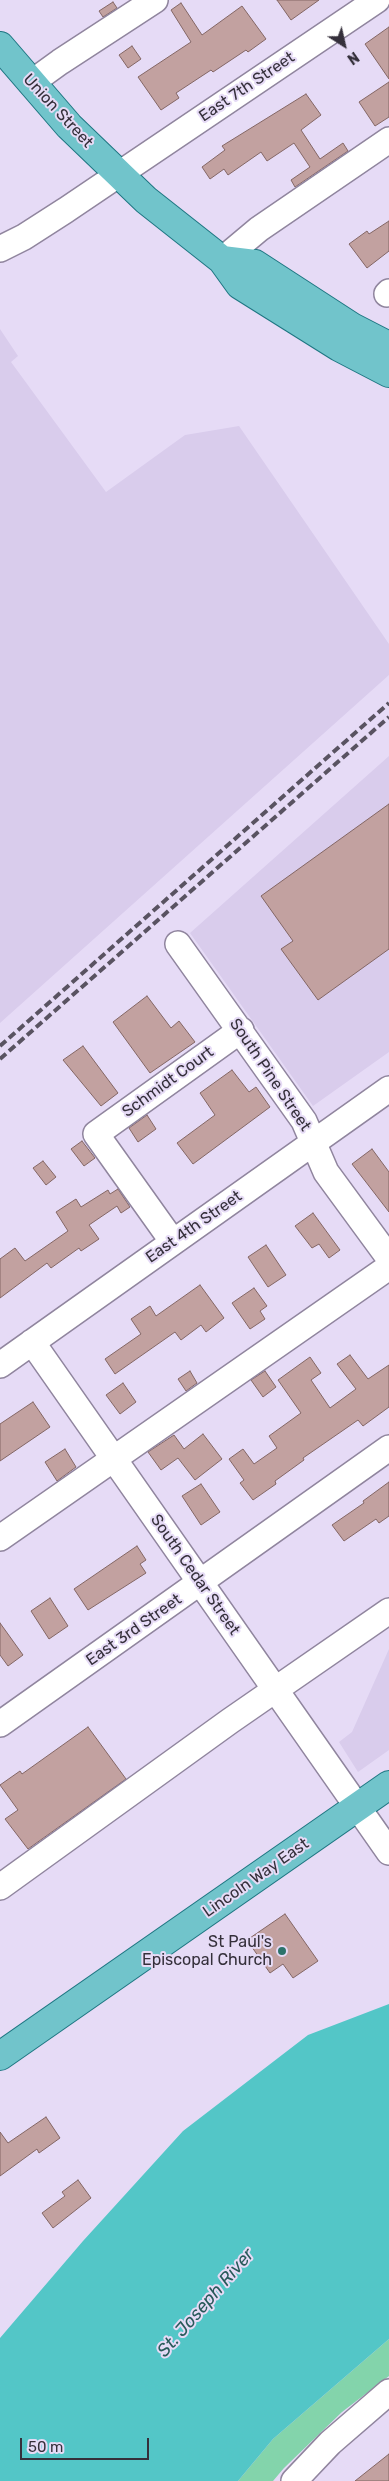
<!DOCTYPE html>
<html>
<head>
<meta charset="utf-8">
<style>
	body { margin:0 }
	#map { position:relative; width:389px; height:2481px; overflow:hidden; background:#e6dbf6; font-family:Rubik,sans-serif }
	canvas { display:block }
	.north { position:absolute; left:319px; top:20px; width:50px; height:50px; -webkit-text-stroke:4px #e6dbf6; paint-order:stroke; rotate:145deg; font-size:14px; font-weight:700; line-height:20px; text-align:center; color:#35303b }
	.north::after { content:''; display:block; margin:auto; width:18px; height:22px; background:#35303b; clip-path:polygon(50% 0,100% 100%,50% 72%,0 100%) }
	.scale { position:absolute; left:20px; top:2438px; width:129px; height:22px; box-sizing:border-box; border:2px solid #35303b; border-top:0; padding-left:6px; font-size:15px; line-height:18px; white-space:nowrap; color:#35303b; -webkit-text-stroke:4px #e6dbf6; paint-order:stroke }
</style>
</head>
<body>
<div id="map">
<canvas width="389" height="2481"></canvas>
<div class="north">N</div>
<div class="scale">50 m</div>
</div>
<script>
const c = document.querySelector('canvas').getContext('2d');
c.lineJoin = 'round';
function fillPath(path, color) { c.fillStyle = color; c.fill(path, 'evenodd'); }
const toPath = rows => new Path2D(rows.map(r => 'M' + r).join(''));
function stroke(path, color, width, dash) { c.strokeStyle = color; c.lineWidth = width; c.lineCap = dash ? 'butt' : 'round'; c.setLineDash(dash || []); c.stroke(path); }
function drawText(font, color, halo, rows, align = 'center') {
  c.font = font + ' Rubik,sans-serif'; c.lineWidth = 4; c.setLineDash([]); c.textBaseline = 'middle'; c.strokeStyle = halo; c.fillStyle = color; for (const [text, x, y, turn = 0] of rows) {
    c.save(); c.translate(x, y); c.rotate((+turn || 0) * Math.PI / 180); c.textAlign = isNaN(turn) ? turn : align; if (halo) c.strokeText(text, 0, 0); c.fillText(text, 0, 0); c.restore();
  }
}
fillPath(toPath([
	[0,329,18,356,11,362,106,492,185,435,239,426,389,644,389,675,0,1023],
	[389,756,389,1052,313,1106,190,933],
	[389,1649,389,1750,358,1772,339,1742,352,1732]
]), '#d9ccec');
fillPath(toPath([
	[389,2339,389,2376,342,2412,284,2468,273,2481,238,2481,273,2439]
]), '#83d4ab');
fillPath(toPath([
	[389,2004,389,2339,273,2439,238,2481,0,2481,0,2338,83,2241,183,2131,308,2035]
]), '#53c6c7');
const building = toPath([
	[277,0,319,0,291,20,277,0],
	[113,2,117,8,103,17,99,11,113,2],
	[181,3,202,35,242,6,266,39,248,52,246,50,213,72,211,70,176,93,179,98,161,110,138,77,191,42,171,10,181,3],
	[389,27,389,79,365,44,389,27],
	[132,46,141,59,128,68,119,55,132,46],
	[389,82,389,117,375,126,359,102,389,82],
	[306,94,321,115,301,130,320,159,343,143,348,151,295,187,291,180,310,167,294,143,267,161,261,152,228,175,224,169,210,179,202,167,225,150,222,146,306,94],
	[389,221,389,251,367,268,349,244,367,231,369,234,389,221],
	[389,804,389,949,318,1000,281,949,293,941,261,896,389,804],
	[147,996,171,1028,179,1021,195,1042,150,1073,113,1022,147,996],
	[83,1046,118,1093,101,1106,63,1060,83,1046],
	[232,1070,249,1092,256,1087,270,1107,193,1164,177,1143,215,1115,200,1093,232,1070],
	[147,1115,156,1129,138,1142,129,1128,147,1115],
	[82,1141,95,1158,84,1166,71,1149,82,1141],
	[372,1149,389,1172,389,1212,352,1164,372,1149],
	[43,1161,56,1177,46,1185,33,1168,43,1161],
	[118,1189,130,1207,121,1213,117,1206,89,1225,99,1239,81,1251,79,1248,51,1268,47,1263,0,1298,0,1259,15,1248,25,1261,68,1231,56,1212,76,1199,81,1207,108,1190,110,1194,118,1189],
	[313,1213,340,1250,329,1258,319,1244,312,1248,295,1226,313,1213],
	[266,1245,286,1275,268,1287,248,1257,266,1245],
	[200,1285,224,1318,206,1332,201,1325,181,1340,175,1332,115,1374,105,1359,141,1334,131,1319,150,1306,156,1316,200,1285],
	[254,1288,267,1306,260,1311,265,1319,250,1329,232,1303,254,1288],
	[350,1355,368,1379,389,1365,389,1407,363,1426,358,1420,303,1458,304,1460,275,1481,276,1484,253,1500,240,1483,244,1480,229,1459,243,1449,254,1464,277,1448,269,1436,301,1413,278,1380,310,1357,321,1373,311,1380,330,1408,356,1389,337,1364,350,1355],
	[190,1371,197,1383,186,1391,178,1379,190,1371],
	[265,1371,276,1387,263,1397,251,1380,265,1371],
	[123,1383,136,1402,120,1414,106,1395,123,1383],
	[33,1402,50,1427,0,1461,0,1424,33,1402],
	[203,1434,222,1459,195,1480,178,1458,161,1470,148,1452,174,1435,184,1449,203,1434],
	[65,1449,76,1467,57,1481,45,1462,65,1449],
	[389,1482,389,1516,379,1523,376,1519,344,1541,332,1525,364,1503,363,1501,389,1482],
	[201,1484,220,1512,201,1525,182,1496,201,1484],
	[137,1546,146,1560,140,1564,146,1573,88,1610,74,1589,137,1546],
	[50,1598,68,1626,49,1639,31,1611,50,1598],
	[0,1623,23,1655,8,1666,0,1655,0,1623],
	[88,1727,126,1779,28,1849,5,1819,18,1810,0,1785,20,1771,22,1774,88,1727],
	[285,1914,318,1961,293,1978,283,1964,270,1973,247,1940,285,1914],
	[46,2117,60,2138,39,2153,37,2149,0,2176,0,2132,8,2143,46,2117],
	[78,2180,91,2198,53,2228,42,2213,65,2196,62,2192,78,2180],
	[389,2454,389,2481,355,2481,389,2454]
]);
fillPath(building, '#c2a1a0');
stroke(building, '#836664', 1);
const minor = toPath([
	[31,83,60,62,155,0],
	[0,249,24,237,66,210,377,0],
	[222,260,259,229,389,140],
	[387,294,389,292],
	[178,944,304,1121,326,1172,389,1258],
	[173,1242,96,1134,241,1030],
	[32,1342,389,1852],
	[0,1365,389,1089],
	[0,1538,389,1267],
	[0,1724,389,1448],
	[0,1887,230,1721,389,1611],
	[294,2481,330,2443,389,2392]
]);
const major = toPath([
	[0,46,69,126,146,200,222,260,240,285,339,347,389,373],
	[222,260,255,264,352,327,389,346],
	[0,2056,389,1785]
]);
stroke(minor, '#90859e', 28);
stroke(major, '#1e7682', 30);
stroke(minor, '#fff', 25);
stroke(major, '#71c4cb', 28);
stroke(toPath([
	[0,1046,389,703],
	[0,1059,389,717]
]), '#595361', 4, [8, 4]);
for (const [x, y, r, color] of [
	[282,1951,5,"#2c736b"]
]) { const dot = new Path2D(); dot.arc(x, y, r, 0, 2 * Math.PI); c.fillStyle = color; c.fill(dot); stroke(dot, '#e6dbf6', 2); }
drawText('16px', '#35303b', '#e6dbf6', [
	["East 7th Street",247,87,-34],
	["Union Street",58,111,47],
	["South Pine Street",270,1075,56],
	["Schmidt Court",168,1082,-36],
	["East 4th Street",194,1227,-35],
	["South Cedar Street",195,1575,55],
	["East 3rd Street",134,1630,-35],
	["Lincoln Way East",256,1878,-35]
]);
drawText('16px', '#35303b', '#e6dbf6', [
	["St Paul's",272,1942],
	["Episcopal Church",272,1960]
], 'right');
drawText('italic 18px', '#285a5a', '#e6dbf6', [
	["St. Joseph River",206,2303,-49]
]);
</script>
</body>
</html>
